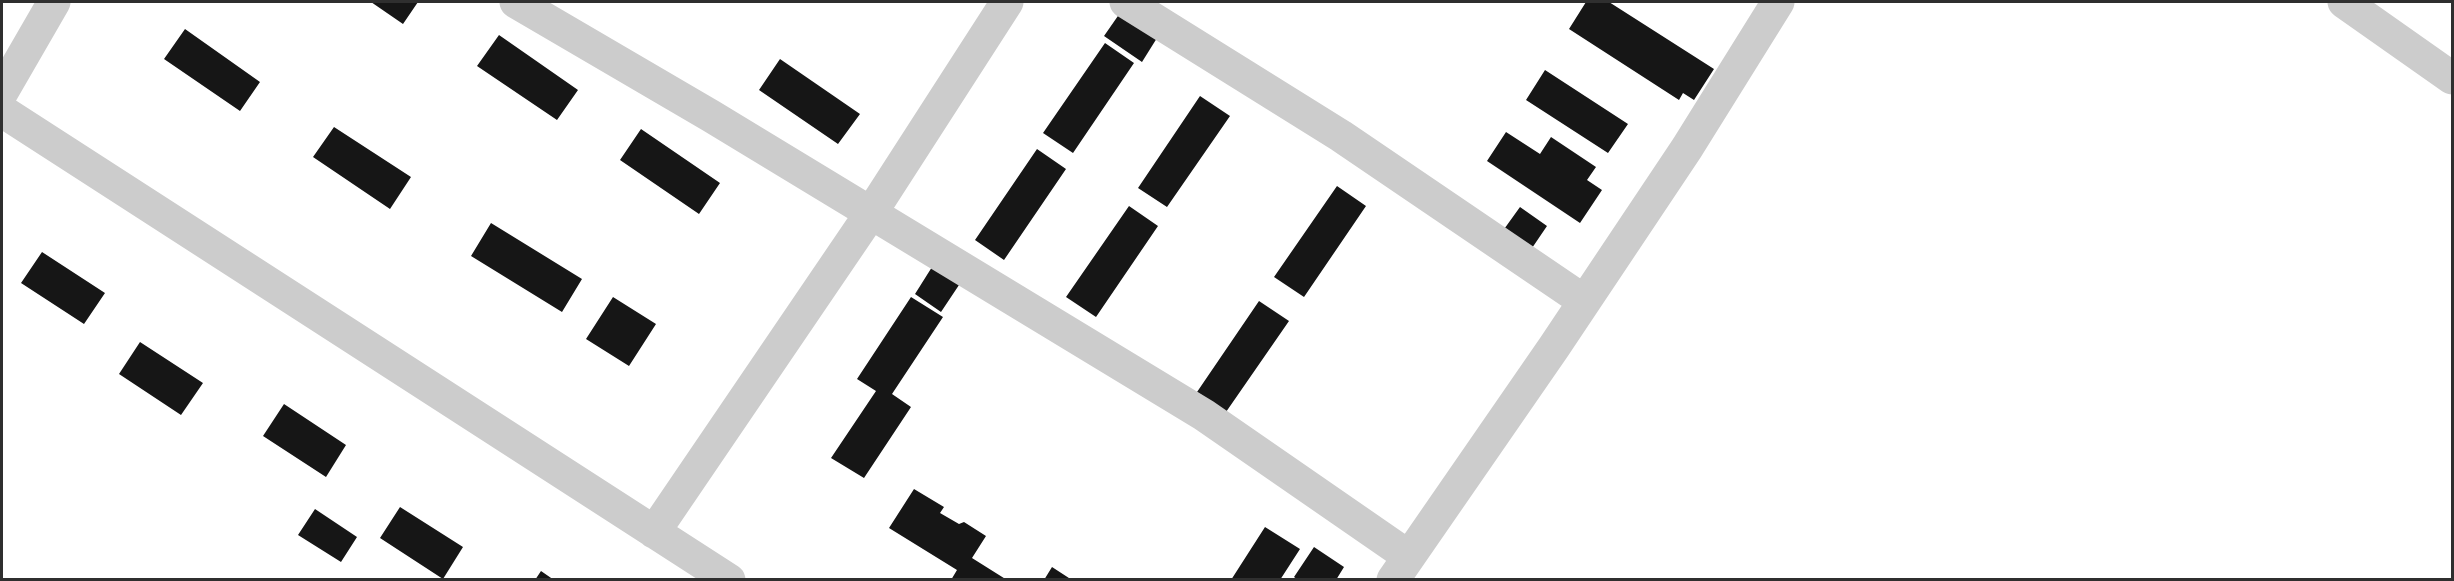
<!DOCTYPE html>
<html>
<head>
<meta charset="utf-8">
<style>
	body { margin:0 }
	#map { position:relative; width:2454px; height:581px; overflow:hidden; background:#fff; font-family:Roboto,sans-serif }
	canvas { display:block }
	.frame { position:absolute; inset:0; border:3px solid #2f2f2f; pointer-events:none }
</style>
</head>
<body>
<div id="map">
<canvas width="2454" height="581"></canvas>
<div class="frame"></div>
</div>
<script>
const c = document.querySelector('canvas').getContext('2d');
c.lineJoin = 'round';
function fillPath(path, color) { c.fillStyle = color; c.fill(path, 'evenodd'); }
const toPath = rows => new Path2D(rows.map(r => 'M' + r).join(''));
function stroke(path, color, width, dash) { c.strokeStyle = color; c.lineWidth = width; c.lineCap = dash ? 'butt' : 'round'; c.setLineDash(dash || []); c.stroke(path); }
fillPath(toPath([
	[371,2,418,2,403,24],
	[1586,2,1609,2,1714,69,1694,100,1683,93,1679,100,1569,29],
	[1120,13,1157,38,1142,62,1104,36],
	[185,29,260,82,240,111,164,59],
	[499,35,578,90,557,120,477,66],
	[1105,43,1134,63,1073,153,1043,133],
	[780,59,860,114,838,144,759,90],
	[1545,70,1628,124,1608,153,1526,100],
	[1200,96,1230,116,1167,207,1138,188],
	[334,127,411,177,390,209,313,157],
	[641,129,720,183,699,214,620,160],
	[1506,132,1540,154,1551,137,1596,167,1587,180,1602,190,1580,223,1487,161],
	[1037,149,1066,169,1004,260,975,240],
	[1337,186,1366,206,1304,297,1274,277],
	[1129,206,1158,226,1096,317,1066,297],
	[1520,207,1547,226,1530,251,1502,232],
	[491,223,582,279,562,312,471,256],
	[42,252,105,293,84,324,21,283],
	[932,267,959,285,941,312,915,294],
	[613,297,656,324,629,366,586,339],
	[911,297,943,317,892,394,911,407,864,478,831,458,876,391,857,379],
	[1259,301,1289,321,1226,412,1197,392],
	[140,342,203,383,181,415,119,374],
	[284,404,346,445,326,477,263,436],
	[914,489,944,507,940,513,959,524,964,522,986,536,972,558,1007,580,951,580,957,570,889,528],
	[400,507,463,547,443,579,380,538],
	[315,509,357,537,341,562,298,535],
	[1265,527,1300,549,1280,580,1231,580],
	[1314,547,1344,567,1336,580,1298,580,1294,577],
	[1052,567,1072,580,1044,580],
	[541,571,554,580,535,580]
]), '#161616');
stroke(toPath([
	[516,2,711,116,1204,415,1408,556],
	[1126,2,1341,136,1584,301],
	[2344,2,2452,78],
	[2,92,54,2],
	[2,111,729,580],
	[654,532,871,213,1007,2],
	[1393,580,1554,347,1687,148,1778,2]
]), '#ccc', 33);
</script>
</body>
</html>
